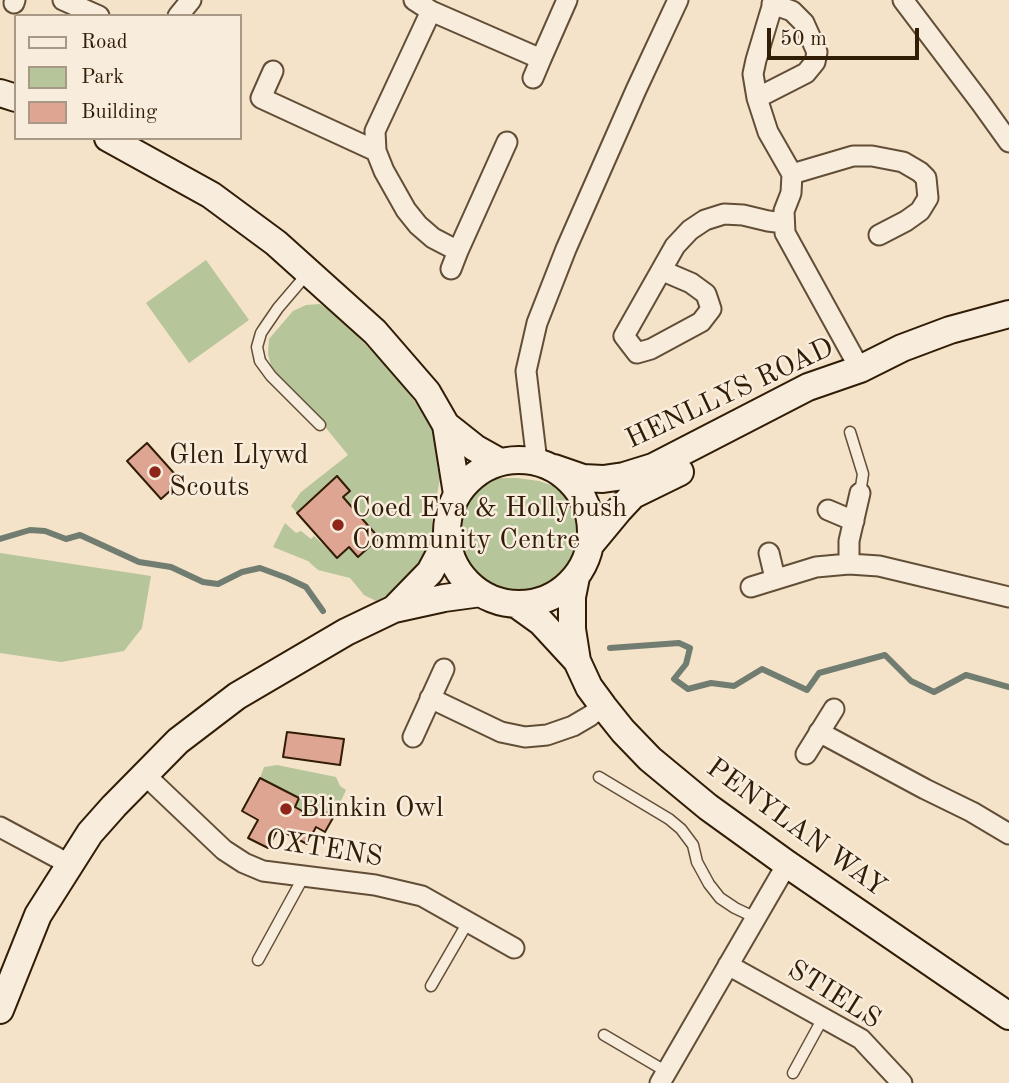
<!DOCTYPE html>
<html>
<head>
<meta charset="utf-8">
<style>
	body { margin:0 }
	#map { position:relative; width:1009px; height:1083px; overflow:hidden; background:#f4e3c9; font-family:"Old Standard TT",serif }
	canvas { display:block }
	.legend { position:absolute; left:14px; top:14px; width:228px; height:126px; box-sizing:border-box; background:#f8eddc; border:2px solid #a89986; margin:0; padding:9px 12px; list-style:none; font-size:21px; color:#311c06 }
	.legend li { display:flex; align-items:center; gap:14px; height:35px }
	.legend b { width:35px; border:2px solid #a89986 }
	.scale { position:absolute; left:767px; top:28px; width:152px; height:32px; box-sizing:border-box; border:4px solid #311c06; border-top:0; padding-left:9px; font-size:21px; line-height:24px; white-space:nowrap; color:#311c06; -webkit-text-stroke:5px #f8eddc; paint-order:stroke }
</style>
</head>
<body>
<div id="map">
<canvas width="1009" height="1083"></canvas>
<ul class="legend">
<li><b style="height:9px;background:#f8eddc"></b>Road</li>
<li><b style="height:19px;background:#b6c59a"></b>Park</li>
<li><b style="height:19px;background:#dea592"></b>Building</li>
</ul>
<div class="scale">50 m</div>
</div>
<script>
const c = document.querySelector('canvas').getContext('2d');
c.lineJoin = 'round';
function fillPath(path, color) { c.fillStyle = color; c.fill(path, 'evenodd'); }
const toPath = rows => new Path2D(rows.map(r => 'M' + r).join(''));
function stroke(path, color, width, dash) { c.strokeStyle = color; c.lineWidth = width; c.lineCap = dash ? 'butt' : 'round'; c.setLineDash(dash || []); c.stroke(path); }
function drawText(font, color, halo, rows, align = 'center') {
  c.font = font + ' "Old Standard TT",serif'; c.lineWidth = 5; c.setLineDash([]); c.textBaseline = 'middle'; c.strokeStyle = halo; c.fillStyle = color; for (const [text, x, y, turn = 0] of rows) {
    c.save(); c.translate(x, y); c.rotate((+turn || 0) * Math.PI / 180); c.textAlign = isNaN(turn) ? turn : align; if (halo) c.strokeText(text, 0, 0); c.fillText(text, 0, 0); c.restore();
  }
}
fillPath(toPath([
	[206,260,249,320,189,363,146,303],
	[320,304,339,317,394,374,435,429,441,473,432,522,432,541,427,558,402,587,376,601,364,595,350,578,318,570,308,561,273,547,285,523,296,533,301,531,311,539,314,536,337,558,349,547,358,557,379,537,343,497,350,491,337,477,297,513,291,506,301,492,348,455,322,423,272,370,268,354,269,339,293,311,306,305],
	[500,478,517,478,539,481,559,488,573,502,582,518,584,536,581,553,574,568,564,578,552,586,538,590,521,590,504,589,486,584,471,575,460,559,455,541,454,524,460,505,467,496,482,485],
	[0,553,151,576,142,628,124,651,61,662,0,653],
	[277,765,336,777,340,786,346,790,334,816,311,816,295,807,299,798,260,778,264,767]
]), '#b6c59a');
stroke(toPath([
	[0,539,30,530,45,531,66,539,80,535,139,562,171,567,203,582,218,584,242,572,260,568,287,578,306,587,323,611],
	[610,648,679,643,690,648,686,664,674,679,688,689,711,683,734,686,762,669,807,690,819,673,885,655,911,681,934,692,966,675,1009,687]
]), '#717d71', 6);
const building = toPath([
	[147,443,181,481,161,499,127,461,147,443],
	[337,476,350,491,343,497,379,538,358,557,349,547,337,558,297,513,337,476],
	[287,732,344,739,340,765,283,757,287,732],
	[260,778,299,798,295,807,311,816,316,807,334,816,325,832,316,827,307,844,278,829,268,848,248,838,258,820,242,811,260,778]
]);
fillPath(building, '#dea592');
stroke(building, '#311c06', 2);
const lane = toPath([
	[307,274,278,308,265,327,261,333,257,347,260,361,271,376,320,425],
	[850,432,863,474,860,493],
	[599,777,669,819,681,829,693,845,697,862,709,884,720,898,735,908,756,918],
	[258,960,304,876],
	[431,986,468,922],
	[604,1035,667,1072],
	[793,1073,823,1018]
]);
const street = toPath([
	[63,0,99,16],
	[414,0,431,11,541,59,567,0],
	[774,0,756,60,753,74,757,98,768,132,792,174,791,193,784,211,785,233,860,369],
	[903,0,981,103,1009,142],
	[14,3,15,0],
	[431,11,375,131,376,151,384,171,406,210,418,225,433,238,458,251,507,142],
	[178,16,191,0],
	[273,71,261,98,376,151],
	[533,78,541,59],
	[757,98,806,73,815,62,817,52,804,23,792,11,772,4],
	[792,174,853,156,872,156,903,162,920,172,926,178,928,198,920,211,906,221,879,235],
	[451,269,458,251],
	[663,271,691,283,706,294,711,309,701,322,651,349,637,353,624,336,675,246,690,230,705,220,724,214,743,215,768,221,784,223],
	[537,462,526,371,537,323,566,249,636,90,678,0],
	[828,510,854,521],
	[769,553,775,578],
	[849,564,849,541,860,493],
	[751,587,816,567,849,564,879,566,1009,597],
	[430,698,501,732,525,737,547,735,573,726,590,716,603,706],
	[819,732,925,789,972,812,1009,834],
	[413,737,444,669],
	[806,754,834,709],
	[144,774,224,850,244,863,263,871,375,885,422,896,514,948],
	[0,827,69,864],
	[728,965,861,1039,902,1083],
	[660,1083,787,864]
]);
const secondary = toPath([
	[0,93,16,98],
	[108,138,211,195,276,243,375,332,427,392,446,425,457,494],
	[446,425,475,448,500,462],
	'447 532a72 72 0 1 1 144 0a72 72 0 1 1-144 0Z',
	[554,468,583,478,603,479,624,476,653,467,808,387,860,369,902,348,950,330,1009,314],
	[590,545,619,510,633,495,680,472],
	[576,577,572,597,572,629,577,661,589,687,603,706,623,731,650,759,708,807,787,864,1009,1016],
	[516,604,541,622,577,661],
	[394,609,430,572,447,540],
	[0,1010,38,915,90,833,114,806,178,741,237,696,346,632,394,609,444,598,481,593]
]);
stroke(lane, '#624e37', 13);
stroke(street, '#624e37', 23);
stroke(secondary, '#311c06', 30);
stroke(lane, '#f8eddc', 10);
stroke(street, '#f8eddc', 19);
stroke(secondary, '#f8eddc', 26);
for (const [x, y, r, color] of [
	[155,472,7,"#8f2418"],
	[338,525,7,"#8f2418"],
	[286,809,7,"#8f2418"]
]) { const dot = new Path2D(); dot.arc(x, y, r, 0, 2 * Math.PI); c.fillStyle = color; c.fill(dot); stroke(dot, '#f8eddc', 2.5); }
drawText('28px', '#311c06', '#f8eddc', [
	["HENLLYS ROAD",730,394,-25],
	["PENYLAN WAY",796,828,36],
	["OXTENS",324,849,9],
	["STIELS",834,995,32]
]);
drawText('28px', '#311c06', '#f8eddc', [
	["Glen Llywd",169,456],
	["Scouts",169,488],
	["Coed Eva & Hollybush",352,509],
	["Community Centre",352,541],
	["Blinkin Owl",300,809]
], 'left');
</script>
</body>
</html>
